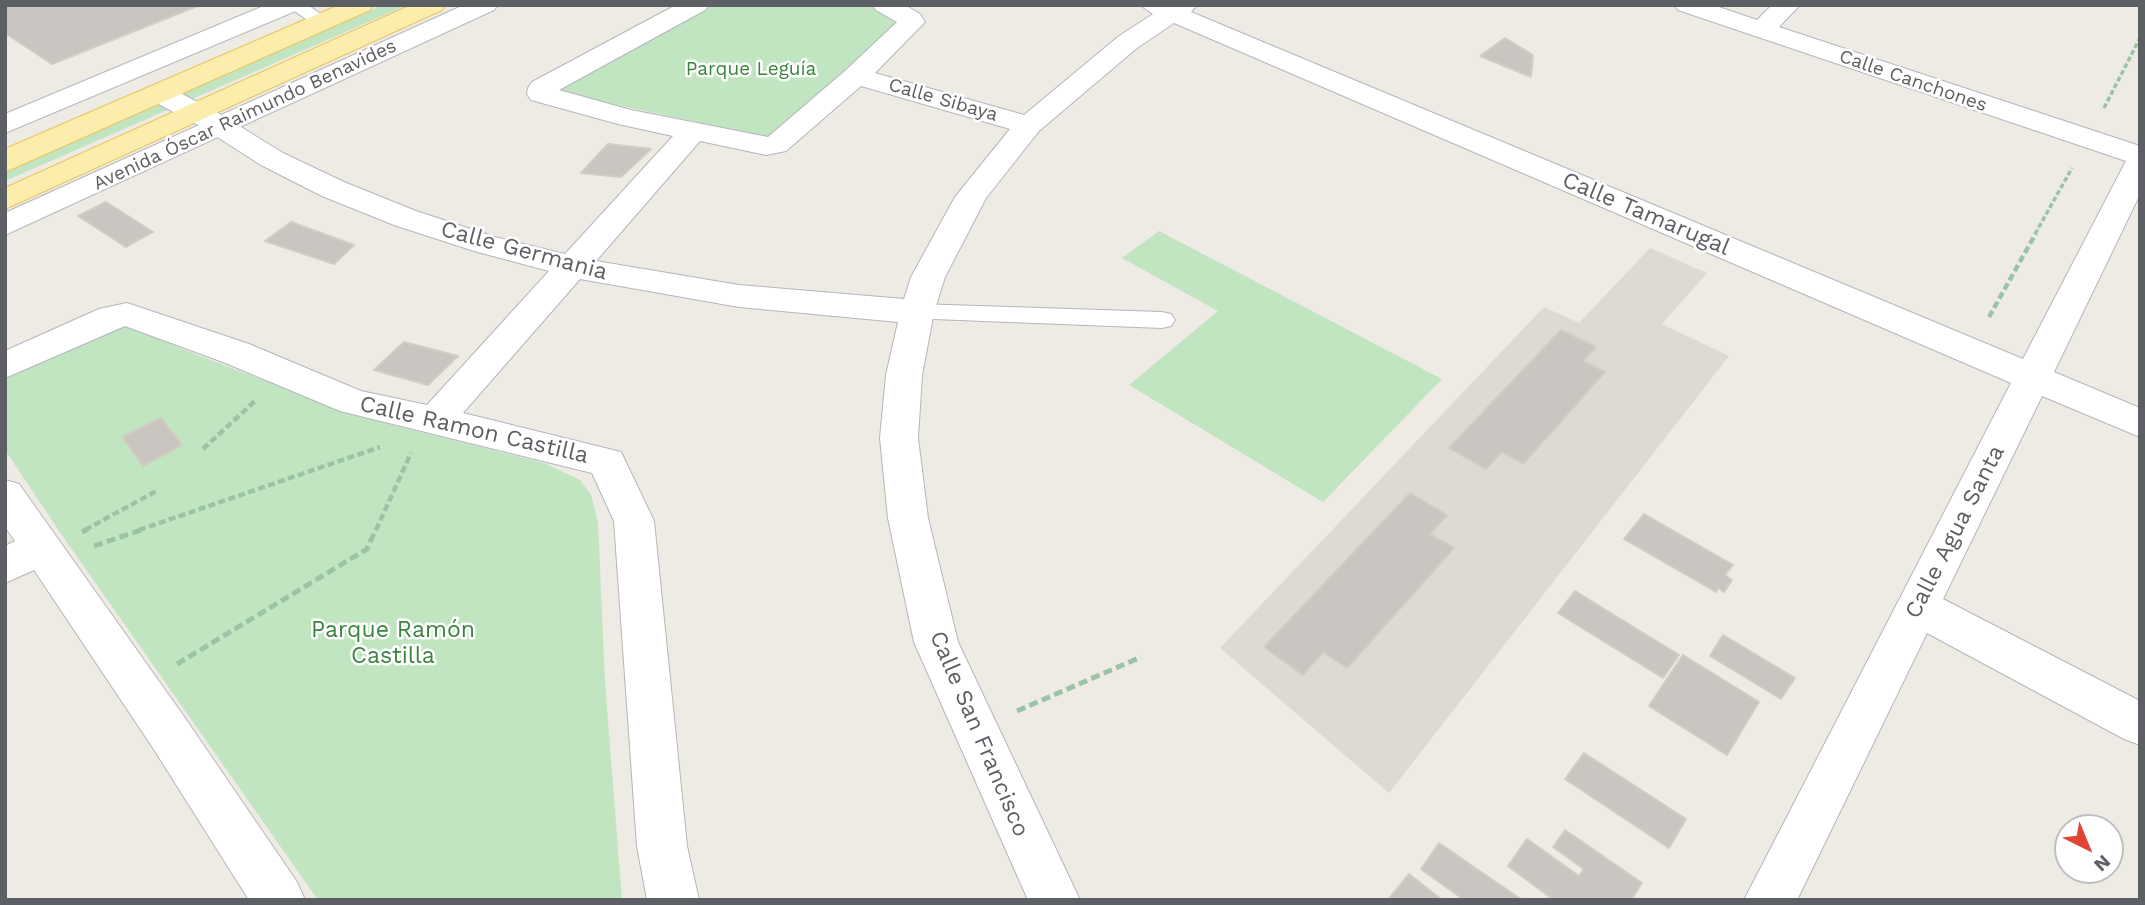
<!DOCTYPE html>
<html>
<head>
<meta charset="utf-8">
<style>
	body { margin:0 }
	#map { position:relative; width:2145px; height:905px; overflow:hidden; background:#eeebe4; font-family:"Work Sans",sans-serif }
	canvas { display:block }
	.frame { position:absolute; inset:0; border:7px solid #5c5f64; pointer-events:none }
	.north { position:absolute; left:2054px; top:814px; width:70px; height:70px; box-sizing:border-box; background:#fff; border:2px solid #bebfc1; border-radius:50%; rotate:137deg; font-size:19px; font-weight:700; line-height:28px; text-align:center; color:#5c5f64 }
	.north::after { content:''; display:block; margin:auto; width:24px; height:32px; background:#e04437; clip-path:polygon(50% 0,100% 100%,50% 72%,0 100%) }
</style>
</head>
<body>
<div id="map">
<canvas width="2145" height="905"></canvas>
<div class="frame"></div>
<div class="north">N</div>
</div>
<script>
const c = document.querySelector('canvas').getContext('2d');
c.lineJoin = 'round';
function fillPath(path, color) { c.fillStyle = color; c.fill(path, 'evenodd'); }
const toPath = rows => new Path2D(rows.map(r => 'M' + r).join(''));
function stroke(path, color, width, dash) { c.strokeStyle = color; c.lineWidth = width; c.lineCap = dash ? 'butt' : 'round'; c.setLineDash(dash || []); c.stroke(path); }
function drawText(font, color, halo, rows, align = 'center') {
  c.font = font + ' "Work Sans",sans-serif'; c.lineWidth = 5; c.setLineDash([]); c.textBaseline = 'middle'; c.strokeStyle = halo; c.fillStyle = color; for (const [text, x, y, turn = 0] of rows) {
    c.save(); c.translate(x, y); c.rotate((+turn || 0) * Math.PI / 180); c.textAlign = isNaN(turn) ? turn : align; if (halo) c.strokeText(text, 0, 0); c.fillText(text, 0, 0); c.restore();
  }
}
fillPath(toPath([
	[1650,248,1707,273,1662,324,1729,356,1389,793,1220,648,1544,307,1579,323]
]), '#dddad2');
fillPath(toPath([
	[383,5,407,5,5,181,5,169],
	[713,5,868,5,902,24,771,138,562,93,564,83],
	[1159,231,1442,379,1323,502,1129,385,1218,311,1122,258],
	[110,323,137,329,182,349,357,416,544,463,580,480,591,495,598,522,605,682,622,900,318,900,59,531,5,450,5,374]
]), '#c1e4c1');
const building = toPath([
	[5,5,200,5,52,64,5,33,5,5],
	[1505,38,1533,55,1531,77,1480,56,1505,38],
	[608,144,651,149,621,177,581,173,608,144],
	[106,202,153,232,126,247,78,216,106,202],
	[291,222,354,245,334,264,265,241,291,222],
	[1561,330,1596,347,1583,361,1605,372,1523,464,1502,452,1486,469,1449,448,1561,330],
	[404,342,458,356,428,385,374,370,404,342],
	[161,418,182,445,143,466,122,437,161,418],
	[1410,493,1447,515,1430,534,1454,548,1347,668,1323,652,1303,675,1264,647,1410,493],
	[1644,514,1733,565,1725,575,1732,580,1724,592,1718,588,1716,592,1624,539,1644,514],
	[1575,591,1679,655,1663,678,1558,613,1575,591],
	[1723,635,1795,678,1781,699,1710,656,1723,635],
	[1683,655,1759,702,1727,755,1649,706,1683,655],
	[1584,753,1686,819,1669,848,1565,779,1584,753],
	[1565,830,1642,883,1631,900,1554,900,1508,866,1527,839,1579,876,1584,869,1553,847,1565,830],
	[1439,843,1522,900,1464,900,1421,869,1439,843],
	[1409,874,1442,900,1388,900,1409,874]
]);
fillPath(building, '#c9c6c1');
stroke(building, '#d2cdc2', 2);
const lane = toPath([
	[286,5,308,5,332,22,330,26,316,26,286,5],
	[917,304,1162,312,1171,314,1175,320,1171,326,1162,328,908,318,904,312,908,306,917,304]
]);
const street = toPath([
	[676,5,709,5,705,10,559,90,631,110,768,137,846,70,897,22,876,10,872,5,905,5,920,14,925,22,875,73,1024,115,1119,36,1153,14,1140,5,1197,5,1191,12,2023,359,2126,161,1678,10,1674,5,1713,5,1757,20,1772,5,1800,5,1779,27,2140,146,2140,194,2054,372,2140,408,2140,437,2042,396,1943,599,2140,701,2140,745,2124,739,1927,633,1797,900,1744,900,2011,383,1174,23,1137,48,1039,131,986,198,945,277,934,312,922,375,918,438,928,518,958,642,1080,900,1028,900,914,642,888,518,880,438,886,375,898,322,739,307,580,279,463,413,621,452,654,521,687,846,699,900,647,900,637,846,614,521,592,473,340,411,223,362,125,326,5,378,5,351,99,309,127,303,249,344,361,391,427,405,549,271,474,251,394,225,322,196,261,165,200,126,149,99,145,93,149,87,159,85,169,87,220,114,283,153,344,182,416,211,495,237,565,254,673,136,618,124,531,100,527,94,528,88,532,82,676,5],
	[861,86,1010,129,955,197,911,277,904,299,739,285,596,261,700,141,766,155,786,151,861,86],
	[5,480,19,484,185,718,297,882,305,900,249,900,153,748,34,570,5,583,5,546,15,541,5,527,5,480]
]);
const secondary = toPath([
	[266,5,302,5,298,10,5,133,5,114,266,5],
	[464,5,498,5,494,10,5,235,5,213,464,5]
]);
const primary = toPath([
	[339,5,374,5,370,10,5,172,5,149,339,5],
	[411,5,446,5,442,10,5,209,5,188,411,5]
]);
stroke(lane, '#b4b6ba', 2);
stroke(street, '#b4b6ba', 2);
stroke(secondary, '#b5b8bd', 2);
stroke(primary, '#eac460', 2);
stroke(toPath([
	[2104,108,2140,38],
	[2035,234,2072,168]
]), '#9bc4a7', 3.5, [5, 2.5]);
stroke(toPath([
	[1989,317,2036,233],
	[203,449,255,401],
	[85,530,158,490],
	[139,530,380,447],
	[376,530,411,453]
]), '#9bc4a7', 4.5, [7, 3.5]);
stroke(toPath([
	[82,532,88,529],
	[94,546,144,529],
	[177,664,367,549,376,529],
	[1017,711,1141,657]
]), '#9bc4a7', 5, [9, 4.5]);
fillPath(lane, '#fff');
fillPath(street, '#fff');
fillPath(secondary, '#fff');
fillPath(primary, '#fbeeac');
drawText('19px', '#3a853d', '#fff', [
	["Parque Leguía",751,69]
]);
drawText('19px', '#5c5f64', '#fff', [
	["Calle Canchones",1913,81,19],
	["Calle Sibaya",943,100,16],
	["Avenida Óscar Raimundo Benavides",245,115,-25]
]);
drawText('23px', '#5c5f64', '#fff', [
	["Calle Tamarugal",1646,214,23],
	["Calle Germania",524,251,15],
	["Calle Ramon Castilla",474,430,13],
	["Calle Agua Santa",1955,532,-63],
	["Calle San Francisco",979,734,67]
]);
drawText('23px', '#3a853d', '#fff', [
	["Parque Ramón",393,630],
	["Castilla",393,656]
]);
</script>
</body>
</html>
